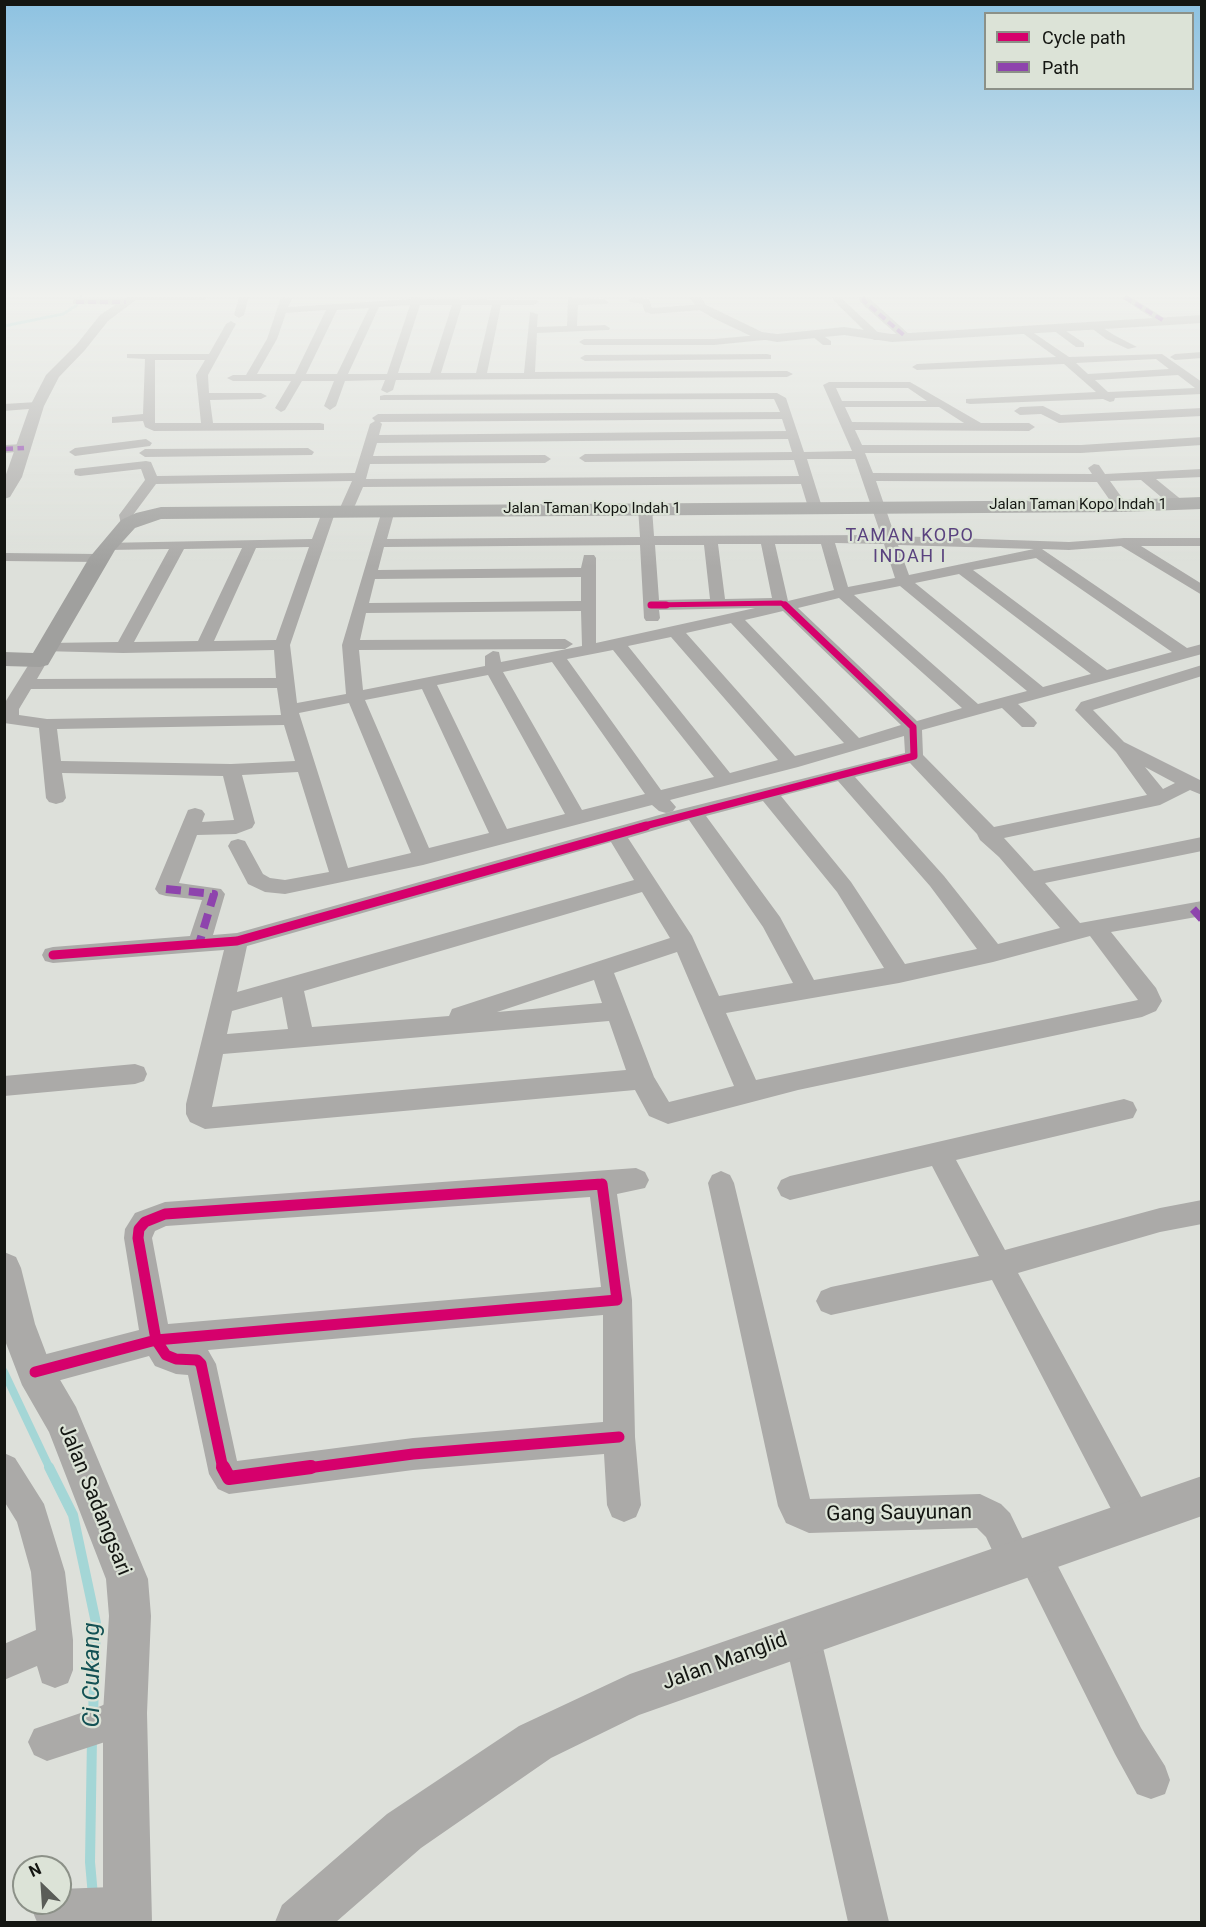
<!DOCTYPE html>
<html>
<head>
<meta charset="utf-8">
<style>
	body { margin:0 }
	#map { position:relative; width:1206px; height:1927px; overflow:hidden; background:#dde0da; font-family:Roboto,sans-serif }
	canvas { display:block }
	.frame { position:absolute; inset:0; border:6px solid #141612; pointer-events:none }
	.legend { position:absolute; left:984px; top:12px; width:210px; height:78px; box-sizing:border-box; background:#dce3d7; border:2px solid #8c9188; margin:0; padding:8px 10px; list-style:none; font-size:18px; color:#141612 }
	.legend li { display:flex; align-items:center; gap:12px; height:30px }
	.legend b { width:30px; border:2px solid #8c9188 }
	.north { position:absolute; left:12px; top:1855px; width:60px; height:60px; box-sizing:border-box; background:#dce3d7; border:2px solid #8c9188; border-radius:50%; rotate:335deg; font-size:16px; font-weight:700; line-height:24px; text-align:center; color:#141612 }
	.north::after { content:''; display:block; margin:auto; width:21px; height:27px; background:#5a5d58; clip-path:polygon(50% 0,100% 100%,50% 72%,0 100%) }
</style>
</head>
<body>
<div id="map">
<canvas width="1206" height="1927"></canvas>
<div class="frame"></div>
<ul class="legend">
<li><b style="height:8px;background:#d6006c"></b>Cycle path</li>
<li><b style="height:8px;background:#8e44ad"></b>Path</li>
</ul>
<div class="north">N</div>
</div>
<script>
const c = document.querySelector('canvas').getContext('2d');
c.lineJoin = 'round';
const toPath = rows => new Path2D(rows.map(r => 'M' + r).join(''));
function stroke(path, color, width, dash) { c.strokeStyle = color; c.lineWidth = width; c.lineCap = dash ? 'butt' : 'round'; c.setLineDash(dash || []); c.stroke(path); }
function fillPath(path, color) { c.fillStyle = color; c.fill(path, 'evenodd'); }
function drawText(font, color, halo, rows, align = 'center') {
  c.font = font + ' Roboto,sans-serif'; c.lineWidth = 4.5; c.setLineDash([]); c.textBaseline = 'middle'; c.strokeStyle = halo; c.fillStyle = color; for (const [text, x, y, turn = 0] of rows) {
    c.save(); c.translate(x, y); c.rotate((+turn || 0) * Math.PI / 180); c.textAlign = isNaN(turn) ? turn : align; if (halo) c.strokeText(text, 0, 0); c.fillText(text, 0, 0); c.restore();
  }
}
stroke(toPath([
	[4,326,63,314,77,305,81,297]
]), '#a4d6d6', 3);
stroke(toPath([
	[4,1372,50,1469]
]), '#a4d6d6', 8);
stroke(toPath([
	[49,1467,73,1515,96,1623,93,1716],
	[92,1738,90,1862,93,1896]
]), '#a4d6d6', 10);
fillPath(toPath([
	[128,297,209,297,204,300,133,300,128,297],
	[239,297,249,297,244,315,239,318,234,315,239,297],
	[283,297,293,298,288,307,411,299,410,297,420,297,420,299,537,300,539,302,534,305,501,305,487,373,524,373,530,312,538,314,537,327,567,326,568,297,604,299,609,302,607,304,578,305,577,326,605,325,610,328,609,330,537,333,535,372,787,371,793,374,787,377,396,380,393,390,387,393,381,390,385,380,345,381,336,406,330,410,324,406,334,381,302,381,285,410,281,412,275,408,291,381,233,381,227,378,233,375,246,375,267,339,280,300,283,297],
	[410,305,387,374,348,374,379,307,410,305],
	[420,305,452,305,430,373,398,373,420,305],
	[462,305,492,305,476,373,441,373,462,305],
	[369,308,337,374,306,374,337,310,369,308],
	[326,310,295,374,257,374,277,339,286,313,326,310],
	[633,297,649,299,652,308,702,304,707,307,702,310,652,314,645,312,642,304,630,302,628,300,633,297],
	[832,297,840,297,882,336,882,340,874,340,833,300,832,297],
	[858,297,868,297,910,335,910,339,902,339,861,303,858,297],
	[1120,297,1131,297,1169,321,1160,323,1120,297],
	[76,299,126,299,131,302,126,305,73,304,73,300,76,299],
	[231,321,236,324,208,375,209,393,261,393,267,396,261,399,210,400,213,423,320,423,324,424,324,430,154,431,145,427,143,421,112,423,112,417,143,414,145,359,127,358,127,354,209,354,226,324,231,321],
	[155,360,205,360,196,375,201,423,155,423,155,360],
	[1094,322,1114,335,1137,347,1128,349,1106,339,1090,327,1089,325,1094,322],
	[1057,325,1084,343,1084,347,1076,347,1053,330,1052,328,1057,325],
	[1025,327,1069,357,1162,354,1202,382,1202,394,1115,398,1114,401,1110,402,1103,399,970,404,966,403,966,399,1096,392,1064,364,917,370,912,367,917,364,1056,357,1021,332,1021,328,1025,327],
	[1156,359,1169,369,1088,374,1076,363,1156,359],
	[1178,375,1195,388,1108,392,1095,380,1178,375],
	[816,331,831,341,831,345,823,345,812,336,811,334,816,331],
	[770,334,775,337,774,339,714,345,584,345,579,342,584,339,714,339,770,334],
	[1202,352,1202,358,1175,360,1170,357,1175,354,1202,352],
	[767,354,771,355,771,359,585,361,580,358,585,355,767,354],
	[829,382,910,382,981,423,1029,423,1035,427,1029,431,855,430,862,445,1081,445,1202,437,1202,445,1081,453,865,453,873,473,1092,474,1088,468,1094,464,1099,465,1105,474,1202,469,1202,477,1156,479,1183,501,1185,504,1183,507,1178,508,1173,507,1141,480,1110,481,1128,506,1121,510,1116,509,1097,482,876,481,895,536,1069,542,1124,538,1202,538,1202,546,1141,546,1202,584,1202,595,1121,546,1069,550,1042,549,1187,648,1202,644,1202,654,1018,704,1034,719,1037,723,1034,727,1022,727,1002,708,922,730,923,755,994,827,1147,795,1116,752,1075,710,1081,702,1202,665,1202,676,1093,710,1124,742,1202,781,1202,795,1190,790,1160,805,1004,838,1034,871,1202,837,1202,851,1045,883,1080,923,1202,901,1202,916,1111,932,1156,988,1162,1001,1156,1011,1142,1017,798,1090,668,1124,649,1116,635,1090,205,1129,190,1122,186,1114,186,1104,224,950,53,963,45,961,42,955,45,949,53,947,190,936,202,900,166,896,159,894,155,889,188,810,195,808,202,810,205,814,202,822,234,820,223,776,62,773,66,798,63,802,56,804,49,802,46,798,39,728,4,723,4,704,34,656,40,655,48,660,37,679,276,678,274,650,123,653,41,651,39,648,47,643,118,642,169,549,108,550,103,549,101,546,103,543,312,539,324,507,334,507,336,510,290,645,297,703,346,694,342,645,383,507,388,506,395,510,387,539,640,537,638,508,645,504,652,508,654,536,881,535,855,459,807,459,822,507,815,511,808,507,801,484,363,487,353,510,346,514,339,510,352,481,156,484,133,515,135,524,128,528,121,524,119,515,145,480,141,469,80,476,75,475,74,472,75,469,146,461,151,462,157,476,355,473,370,424,375,421,372,418,378,414,780,412,774,399,380,400,380,396,384,395,777,393,786,398,804,452,852,451,823,385,829,382],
	[836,388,908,388,927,401,842,401,836,388],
	[845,407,939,407,964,423,852,422,845,407],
	[782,419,786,431,379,435,382,424,380,422,782,419],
	[788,439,792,452,585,454,579,458,585,462,794,460,799,476,366,479,370,464,545,463,551,459,545,455,373,456,377,443,788,439],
	[835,543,884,544,895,578,848,587,835,543],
	[718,544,761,544,772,598,725,599,718,544],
	[775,544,821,544,834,590,788,601,775,544],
	[640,545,644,618,646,621,658,621,660,618,659,610,755,608,596,643,596,558,594,555,584,555,581,568,378,570,384,547,640,545],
	[655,545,704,545,710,599,659,600,655,545],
	[898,545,1034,549,909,575,898,545],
	[309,547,276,640,214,641,256,548,309,547],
	[242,548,198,641,134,642,184,549,242,548],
	[1036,558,1172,652,1107,670,973,570,1036,558],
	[959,574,1091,674,1043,687,915,583,959,574],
	[581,577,581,601,369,603,375,579,581,577],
	[900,586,1027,691,978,704,854,595,900,586],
	[839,598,962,708,917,721,798,608,839,598],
	[581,611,582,646,501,662,499,652,493,651,485,656,485,666,363,690,359,650,565,649,573,644,565,639,360,640,366,613,581,611],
	[783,611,901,725,859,738,745,620,783,611],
	[731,623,844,743,795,756,686,633,731,623],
	[671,637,778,760,730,773,628,646,671,637],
	[613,650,714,777,661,790,567,659,613,650],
	[552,662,645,794,582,810,503,672,552,662],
	[488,675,565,814,507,829,437,685,488,675],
	[277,688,281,715,47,719,19,715,19,709,31,689,277,688],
	[422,689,489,833,429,848,365,700,422,689],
	[349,703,411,853,348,868,299,713,349,703],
	[284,725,295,761,231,764,61,761,57,729,284,725],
	[904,736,905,753,670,812,237,933,213,935,225,894,221,889,179,883,197,835,236,834,252,828,255,823,242,775,298,772,329,872,285,880,270,878,263,874,245,841,238,839,231,841,228,846,248,884,265,892,285,894,423,865,652,805,659,811,666,813,673,811,676,807,670,800,798,767,904,736],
	[910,763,977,834,980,840,999,857,1060,928,998,944,944,876,855,777,910,763],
	[1145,767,1175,783,1163,789,1145,767],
	[838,781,930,886,977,949,905,964,851,882,781,796,838,781],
	[763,801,837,892,884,968,814,980,780,917,706,816,763,801],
	[689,820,763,927,793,983,719,996,692,936,628,838,689,820],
	[611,842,634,880,237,992,247,946,611,842],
	[642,892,670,938,452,1009,449,1016,312,1027,304,991,642,892],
	[1090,936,1138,1000,756,1080,726,1013,899,983,993,962,1090,936],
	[677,952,734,1086,669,1102,654,1077,614,973,677,952],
	[594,980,602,1003,497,1012,594,980],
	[282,997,288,1029,227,1034,232,1011,282,997],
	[609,1021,626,1070,212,1107,223,1054,609,1021],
	[37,402,41,404,41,408,4,411,4,404,37,402],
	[1043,406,1061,415,1202,408,1202,416,1059,423,1041,414,1020,415,1014,411,1020,407,1043,406],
	[146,439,152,443,150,446,75,456,69,452,75,448,146,439],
	[24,444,30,448,28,451,4,453,4,445,24,444],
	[308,448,314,452,312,455,145,457,139,453,145,449,308,448],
	[4,553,99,554,106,558,99,562,4,561,4,553],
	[135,1064,144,1067,147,1074,144,1081,135,1084,4,1096,4,1076,135,1064],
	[1124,1099,1133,1102,1137,1110,1133,1118,956,1160,1005,1250,1160,1208,1202,1200,1202,1224,1160,1232,1018,1273,1146,1506,1151,1518,1146,1530,1134,1535,1122,1530,992,1280,831,1315,821,1311,816,1301,821,1291,831,1287,979,1256,932,1166,790,1200,781,1196,777,1188,781,1180,790,1176,1124,1099],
	[636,1168,645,1172,649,1180,645,1188,617,1194,632,1300,635,1437,641,1505,636,1517,624,1522,612,1517,607,1505,604,1454,413,1470,229,1494,218,1489,209,1474,188,1375,176,1374,155,1366,149,1356,35,1387,24,1383,20,1372,24,1361,35,1357,139,1330,124,1238,125,1229,135,1213,165,1202,636,1168],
	[590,1197,601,1287,168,1324,152,1238,155,1231,166,1226,590,1197],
	[603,1315,603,1422,413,1438,237,1461,216,1364,208,1350,603,1315],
	[721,1171,730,1175,734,1183,810,1499,980,1494,1001,1504,1010,1513,1024,1542,1034,1538,1046,1543,1141,1728,1165,1766,1170,1780,1165,1794,1151,1799,1137,1794,1115,1754,1026,1575,1015,1579,1003,1574,986,1537,977,1528,809,1533,786,1523,778,1506,708,1183,712,1175,721,1171],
	[4,1453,15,1458,44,1504,65,1572,73,1640,73,1670,68,1683,55,1688,42,1683,37,1666,4,1680,4,1644,36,1630,31,1572,17,1522,4,1501,4,1453],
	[802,1617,815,1622,820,1635,889,1922,848,1922,784,1635,789,1622,802,1617],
	[125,1694,138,1700,144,1713,138,1726,108,1741,47,1761,34,1755,28,1742,34,1729,101,1706,125,1694],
	[112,1887,141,1897,147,1911,143,1922,37,1922,32,1910,34,1903,60,1903,60,1889,112,1887]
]), '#abaaa8');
fillPath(toPath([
	[127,297,140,297,108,321,85,350,59,377,44,406,22,477,10,497,4,499,4,480,30,406,46,375,77,344,100,315,127,297],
	[689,297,701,297,706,305,721,312,762,332,777,334,844,327,892,334,1202,315,1202,323,892,342,844,335,777,342,755,338,713,318,698,309,689,297],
	[4,1252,16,1257,21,1268,35,1324,49,1361,76,1407,148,1579,151,1616,147,1713,152,1922,103,1922,103,1713,109,1616,106,1579,49,1432,22,1385,4,1338,4,1252],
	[1202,1476,1202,1516,639,1715,551,1758,421,1848,336,1922,275,1922,282,1905,387,1814,519,1726,630,1674,1202,1476]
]), '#abaaa8');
fillPath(toPath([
	[1202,497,1202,509,1121,512,161,519,135,528,115,550,48,665,40,667,4,666,4,652,33,653,89,558,121,520,136,513,161,507,1121,500,1202,497]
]), '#a0a09e');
stroke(toPath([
	[863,297,864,301,906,337],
	[1125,297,1164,321],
	[76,302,126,302]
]), '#8e44ad', 4, [8, 4]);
stroke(toPath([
	[4,449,24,448]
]), '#8e44ad', 4.5, [9, 4.5]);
stroke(toPath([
	[166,889,214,894,199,944],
	[1193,909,1202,919]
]), '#8e44ad', 8, [15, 8]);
stroke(toPath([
	[651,605,781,603,787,606]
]), '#d6006c', 5);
stroke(toPath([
	[651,605,666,605],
	[641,827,914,756,913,727,785,605]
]), '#d6006c', 7);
stroke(toPath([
	[53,955,237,941,646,826]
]), '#d6006c', 9);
stroke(toPath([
	[602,1184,617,1300,156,1340,138,1238,139,1229,145,1222,165,1214,602,1184],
	[156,1340,166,1355,176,1359,197,1360,201,1364,223,1469],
	[35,1372,156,1340],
	[300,1469,413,1454,619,1437]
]), '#d6006c', 11);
stroke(toPath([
	[223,1467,229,1478,311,1467]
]), '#d6006c', 14);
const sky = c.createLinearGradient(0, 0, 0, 567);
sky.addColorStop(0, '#8dc2e1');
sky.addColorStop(0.52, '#f0f1ee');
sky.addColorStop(1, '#f0f1ee00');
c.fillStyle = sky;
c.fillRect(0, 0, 1206, 567);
drawText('15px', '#141612', '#dce3d7', [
	["Jalan Taman Kopo Indah 1",1078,505],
	["Jalan Taman Kopo Indah 1",592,509]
]);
c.letterSpacing = '1.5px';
drawText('18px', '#5a427f', '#dce3d7', [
	["TAMAN KOPO",910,536],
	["INDAH I",910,557]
]);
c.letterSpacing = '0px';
drawText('21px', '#141612', '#dce3d7', [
	["Jalan Sadangsari",94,1500,68],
	["Gang Sauyunan",899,1514,-1],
	["Jalan Manglid",725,1662,-20]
]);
drawText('italic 24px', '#135154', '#dce3d7', [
	["Ci Cukang",93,1675,-90]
]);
</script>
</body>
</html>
